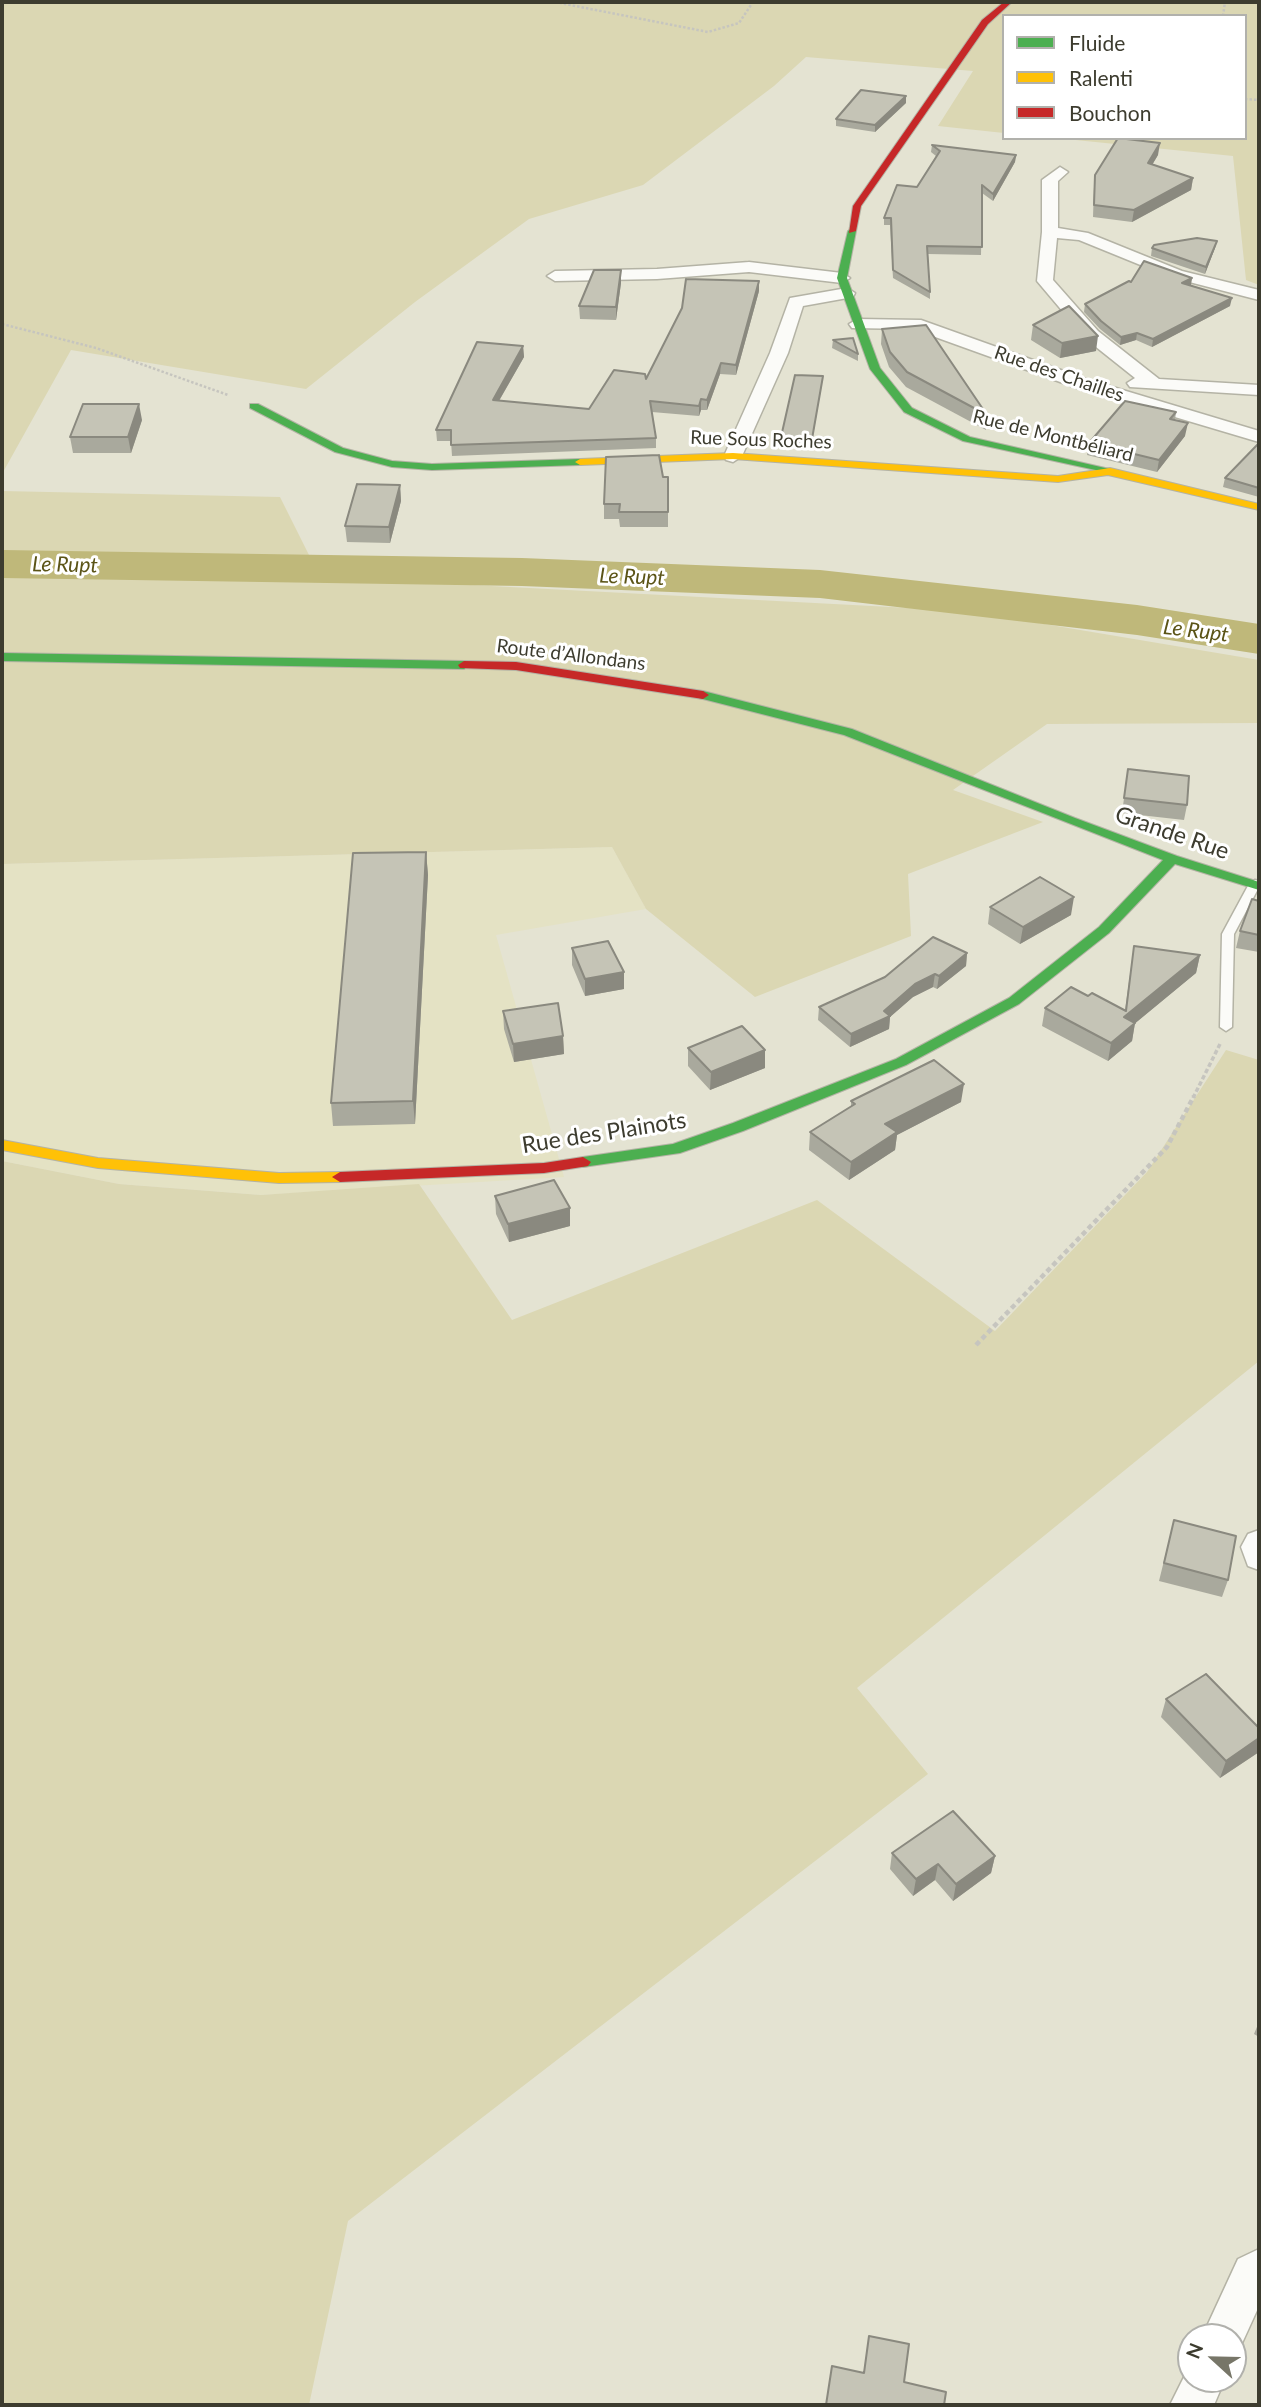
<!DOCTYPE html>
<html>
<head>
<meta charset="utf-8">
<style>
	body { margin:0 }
	#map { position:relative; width:1261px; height:2407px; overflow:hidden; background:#e4e3d2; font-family:Lato,sans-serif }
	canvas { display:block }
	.frame { position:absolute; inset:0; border:4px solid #3d3c2f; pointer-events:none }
	.legend { position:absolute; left:1002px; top:14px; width:245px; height:126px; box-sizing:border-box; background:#fff; border:2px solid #b1b1ac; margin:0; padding:9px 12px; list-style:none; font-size:21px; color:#3d3c2f }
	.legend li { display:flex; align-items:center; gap:14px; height:35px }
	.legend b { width:35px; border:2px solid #b1b1ac }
	.north { position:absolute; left:1177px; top:2323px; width:70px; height:70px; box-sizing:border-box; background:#fff; border:2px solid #b1b1ac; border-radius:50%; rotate:292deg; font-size:19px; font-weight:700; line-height:28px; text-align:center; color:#3d3c2f }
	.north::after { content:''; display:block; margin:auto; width:24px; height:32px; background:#777668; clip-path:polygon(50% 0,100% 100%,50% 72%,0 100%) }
</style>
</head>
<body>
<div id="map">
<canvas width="1261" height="2407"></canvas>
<div class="frame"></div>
<ul class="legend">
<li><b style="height:9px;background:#4caf50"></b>Fluide</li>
<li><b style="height:9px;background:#ffc107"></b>Ralenti</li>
<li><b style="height:9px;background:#c62828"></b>Bouchon</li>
</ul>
<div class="north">N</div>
</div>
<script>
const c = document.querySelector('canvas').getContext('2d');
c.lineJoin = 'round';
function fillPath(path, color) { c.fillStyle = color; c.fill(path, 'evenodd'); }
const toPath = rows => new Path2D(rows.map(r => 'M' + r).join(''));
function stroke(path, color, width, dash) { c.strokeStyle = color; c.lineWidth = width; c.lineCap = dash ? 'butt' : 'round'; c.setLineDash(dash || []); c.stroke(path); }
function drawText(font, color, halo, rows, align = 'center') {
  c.font = font + ' Lato,sans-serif'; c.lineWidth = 6; c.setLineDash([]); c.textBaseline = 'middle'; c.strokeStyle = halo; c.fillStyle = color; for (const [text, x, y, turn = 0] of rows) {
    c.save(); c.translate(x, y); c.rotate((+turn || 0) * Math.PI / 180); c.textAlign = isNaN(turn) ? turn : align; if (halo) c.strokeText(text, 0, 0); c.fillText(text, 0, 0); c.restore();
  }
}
fillPath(toPath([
	[612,847,646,909,496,935,564,1177,261,1195,119,1184,2,1161,2,864]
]), '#e4e2c4');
fillPath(toPath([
	[2,2,1259,2,1259,285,1246,280,1233,156,1056,138,1245,138,1245,16,1004,16,1004,133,938,126,973,71,806,57,774,86,643,185,529,219,415,302,306,389,71,350,2,474],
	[2,491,280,497,320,577,967,611,1259,660,1259,723,1047,724,953,790,1043,822,908,874,911,936,755,997,646,909,612,847,2,864],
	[1226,1050,1259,1060,1259,1361,857,1688,928,1774,348,2221,309,2405,2,2405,2,1161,119,1184,261,1195,419,1184,512,1320,817,1200,995,1331,1147,1172]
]), '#dbd7b3');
fillPath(toPath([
	[2,550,522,558,820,570,1137,605,1259,624,1259,654,1137,635,820,598,522,586,2,578,2,550]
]), '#bfb87a');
const lane = toPath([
	[1255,880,1259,881,1259,887,1234,934,1232,1027,1226,1031,1220,1027,1222,934,1249,884,1255,880]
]);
const street = toPath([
	[1060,167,1068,172,1058,181,1058,228,1088,233,1182,271,1259,290,1259,300,1170,277,1079,240,1057,238,1053,280,1098,331,1159,379,1259,385,1259,395,1130,387,1127,383,1135,378,1086,339,1037,281,1042,232,1042,180,1060,167],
	[749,262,842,273,850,278,842,283,749,272,657,279,555,281,547,276,555,271,657,269,749,262],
	[847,288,855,293,853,297,803,306,788,353,742,456,733,462,726,460,724,456,770,353,790,298,847,288],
	[858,319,921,320,1086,379,1259,431,1259,442,1074,387,913,329,852,328,849,324,858,319],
	[1259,1530,1259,1570,1248,1566,1241,1547,1248,1534,1259,1530],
	[1259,2249,1259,2306,1238,2352,1233,2354,1233,2337,1202,2337,1238,2259,1259,2249],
	[1191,2363,1191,2379,1225,2379,1214,2405,1170,2405,1191,2363]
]);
const fast = toPath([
	[852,228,856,231,847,278,880,368,912,408,970,437,1114,470,1114,474,963,441,904,412,870,369,837,278,848,231,852,228],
	[250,404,258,404,343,448,392,461,432,464,580,459,585,462,580,465,432,470,392,467,335,452,250,408,250,404],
	[2,653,464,661,470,665,464,669,2,661,2,653],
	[703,691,852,729,1075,818,1177,856,1259,882,1259,890,1175,864,1109,933,1019,1004,906,1065,743,1131,680,1153,583,1167,578,1166,575,1162,583,1157,673,1144,733,1123,896,1059,1009,998,1099,927,1163,860,844,735,699,698,697,695,703,691]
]);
const slow = toPath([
	[733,453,1058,476,1110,468,1259,504,1259,510,1108,475,1058,482,733,459,580,465,575,462,580,459,733,453],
	[2,1140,98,1158,279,1173,340,1172,348,1177,340,1182,279,1183,98,1168,2,1150,2,1140]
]);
const jam = toPath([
	[1004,2,1012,2,988,24,861,206,856,231,849,233,853,206,982,20,1004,2],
	[464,661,516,662,703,691,709,695,703,699,516,670,460,668,458,665,464,661],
	[583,1157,591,1162,588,1166,544,1173,340,1182,332,1177,340,1172,544,1163,583,1157]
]);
stroke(lane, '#b4b3a5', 3);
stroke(street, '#b4b3a5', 3);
stroke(fast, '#b4b3a5', 2);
stroke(slow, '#b4b3a5', 2);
stroke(jam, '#b4b3a5', 2);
stroke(toPath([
	[555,2,708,32,739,23,753,2],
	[1223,16,1225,2],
	[1245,99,1259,100],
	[2,324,96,348,228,395]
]), '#c6c5bf', 2.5, [2.5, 2]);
stroke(toPath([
	[1193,1098,1220,1044]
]), '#c6c5bf', 3.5, [4.5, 2.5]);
stroke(toPath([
	[976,1345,1167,1147,1194,1096]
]), '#c6c5bf', 4.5, [5, 3.5]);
fillPath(lane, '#fbfbf8');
fillPath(street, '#fbfbf8');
fillPath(fast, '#4caf50');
fillPath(slow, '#ffc107');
fillPath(jam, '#c62828');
fillPath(toPath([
	[906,103,875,132,836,126,836,119],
	[932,145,1016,155,1015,162,993,201,982,193,981,255,928,254,930,292,930,299,893,278,890,225,884,225,884,218,917,187,936,156,931,152],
	[1158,155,1152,165,1193,178,1191,190,1132,222,1093,217,1094,187,1095,175],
	[1217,241,1215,248,1205,274,1151,256,1152,248],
	[1192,278,1190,286,1230,306,1152,347,1136,340,1120,345,1100,329,1084,312,1085,304,1131,282],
	[621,283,616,320,580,319,579,306],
	[759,291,736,375,720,374,707,410,701,410,699,416,652,412,656,438,656,448,452,456,451,441,437,441,436,430,523,346,524,357,499,401,589,409,646,379],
	[1033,325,1096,351,1060,358,1031,340],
	[882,329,987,415,986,430,906,387,889,367,881,344],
	[833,340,858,354,858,361,832,348],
	[822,384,811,447,781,444,781,437],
	[1176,412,1175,420,1185,436,1157,472,1087,455,1089,443],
	[142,420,131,453,73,453,70,437],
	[1259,443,1259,497,1223,487,1225,478],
	[663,477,668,477,668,527,620,527,619,519,604,519,604,504],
	[400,485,401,501,390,543,347,542,345,526],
	[1128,769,1187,805,1184,820,1122,813],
	[426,852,428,875,415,1124,333,1126,331,1103],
	[1259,901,1259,952,1236,948,1240,931],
	[990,907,1071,915,1020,944,988,924],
	[1134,946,1200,955,1196,973,1135,1023,1132,1041,1108,1061,1042,1026,1045,1008,1088,996,1125,1010],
	[572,948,624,972,624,989,585,996,572,965],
	[967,953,966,966,937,989,933,987,913,997,890,1017,889,1029,850,1047,818,1020,819,1007],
	[503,1011,563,1036,564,1054,514,1062,504,1029],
	[688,1048,765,1068,710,1090,688,1066],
	[851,1101,961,1102,897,1135,895,1150,849,1180,809,1150,810,1132,851,1107],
	[495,1196,570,1208,570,1226,509,1242,496,1214],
	[1174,1520,1228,1580,1222,1597,1159,1581],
	[1166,1699,1259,1728,1259,1752,1220,1778,1161,1717],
	[892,1853,995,1856,991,1873,953,1901,935,1880,913,1896,890,1869],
	[1259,2022,1259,2037,1254,2034]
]), '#a9a99d');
fillPath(toPath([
	[906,96,906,103,875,132,875,125],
	[1160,143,1158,155,1146,175,1148,163],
	[1016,155,1015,162,993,201,993,194],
	[1193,178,1191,190,1132,222,1134,210],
	[1217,241,1215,248,1205,274,1206,267],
	[621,270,621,283,616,320,616,307],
	[1192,278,1191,285,1181,291,1182,283],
	[759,281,759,291,736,375,736,365],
	[1232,298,1230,306,1152,347,1153,339],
	[1137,333,1136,340,1120,345,1121,337],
	[1098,336,1096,351,1060,358,1062,343],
	[523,346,524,357,493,411,493,400],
	[721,363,720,374,707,410,707,400],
	[701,399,701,410,699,416,699,406],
	[139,404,142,420,131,453,128,437],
	[1188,423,1185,436,1157,472,1159,460],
	[400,485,401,501,390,543,389,527],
	[426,852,428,875,415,1124,413,1101],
	[1074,897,1071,915,1020,944,1023,927],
	[967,953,966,966,937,989,939,976],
	[1200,955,1196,973,1121,1035,1124,1017],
	[624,972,624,989,585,996,585,979],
	[935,974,933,987,913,997,890,1017,889,1029,850,1047,851,1034,884,1011,915,984],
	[1135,1023,1132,1041,1108,1061,1111,1043],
	[563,1036,564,1054,514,1062,513,1044],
	[765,1050,765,1068,710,1090,711,1072],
	[964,1084,961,1102,897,1135,895,1150,849,1180,851,1162,885,1124],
	[570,1208,570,1226,509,1242,508,1224],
	[1259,1738,1259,1752,1220,1778,1226,1761],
	[995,1856,991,1873,953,1901,956,1884],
	[938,1864,935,1880,913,1896,916,1879]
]), '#8a897f');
const building = toPath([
	[861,90,906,96,875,125,836,119,861,90],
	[1118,138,1160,143,1148,163,1193,178,1134,210,1094,205,1095,175,1118,138],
	[932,145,1016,155,993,194,982,185,982,247,927,246,930,292,893,270,891,218,884,218,897,185,917,187,940,151,932,145],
	[1197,238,1217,241,1206,267,1152,248,1154,245,1197,238],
	[1144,261,1192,278,1182,283,1232,298,1153,339,1137,333,1121,337,1101,321,1085,304,1129,281,1131,282,1144,261],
	[594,270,621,270,616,307,579,306,594,270],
	[686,279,759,281,736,365,721,363,707,400,701,399,699,406,650,401,656,438,451,445,451,430,436,430,477,342,523,346,493,400,589,409,614,370,645,374,646,379,682,308,686,279],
	[1069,306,1098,336,1062,343,1033,325,1069,306],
	[926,325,987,415,907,372,890,352,882,329,926,325],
	[853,338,858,354,833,340,853,338],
	[795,375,823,376,812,439,781,437,795,375],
	[1125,401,1176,412,1170,419,1188,423,1159,460,1089,443,1125,401],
	[83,404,139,404,128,437,70,437,83,404],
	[1259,443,1259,488,1225,478,1259,443],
	[659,455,663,477,668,477,668,512,619,512,620,504,604,504,606,457,659,455],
	[357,484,400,485,389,527,345,526,357,484],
	[1128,769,1189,776,1187,805,1124,798,1128,769],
	[426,852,413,1101,331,1103,353,853,426,852],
	[1040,877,1074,897,1023,927,990,907,1040,877],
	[1252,899,1259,901,1259,935,1240,931,1252,899],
	[933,937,967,953,939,976,935,974,915,984,884,1011,890,1016,851,1034,819,1007,885,977,933,937],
	[608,941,624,972,585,979,572,948,608,941],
	[1134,946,1200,955,1124,1017,1135,1023,1111,1043,1045,1008,1071,987,1088,996,1092,993,1126,1011,1134,946],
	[558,1003,563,1036,513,1044,503,1011,558,1003],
	[742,1026,765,1050,711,1072,688,1048,742,1026],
	[934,1060,964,1084,885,1124,897,1132,851,1162,810,1132,855,1104,851,1101,934,1060],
	[554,1180,570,1208,508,1224,495,1196,554,1180],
	[1174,1520,1236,1536,1228,1580,1164,1563,1174,1520],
	[1206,1674,1259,1728,1259,1738,1226,1761,1166,1699,1206,1674],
	[953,1811,995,1856,956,1884,938,1864,916,1879,892,1853,953,1811],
	[869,2336,909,2344,904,2382,946,2392,944,2405,826,2405,832,2366,864,2373,869,2336]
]);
fillPath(building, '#c5c4b6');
stroke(building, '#8a897f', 2);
drawText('19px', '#3d3c2f', '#fff', [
	["Rue des Chailles",1059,374,19],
	["Rue de Montbéliard",1053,436,14],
	["Rue Sous Roches",761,440,2],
	["Route d’Allondans",571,655,7]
]);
drawText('italic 21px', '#5b5417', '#fff', [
	["Le Rupt",65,565,1],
	["Le Rupt",632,577,2],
	["Le Rupt",1196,631,7]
]);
drawText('23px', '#3d3c2f', '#fff', [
	["Grande Rue",1172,833,19],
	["Rue des Plainots",604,1133,-9]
]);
</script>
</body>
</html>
